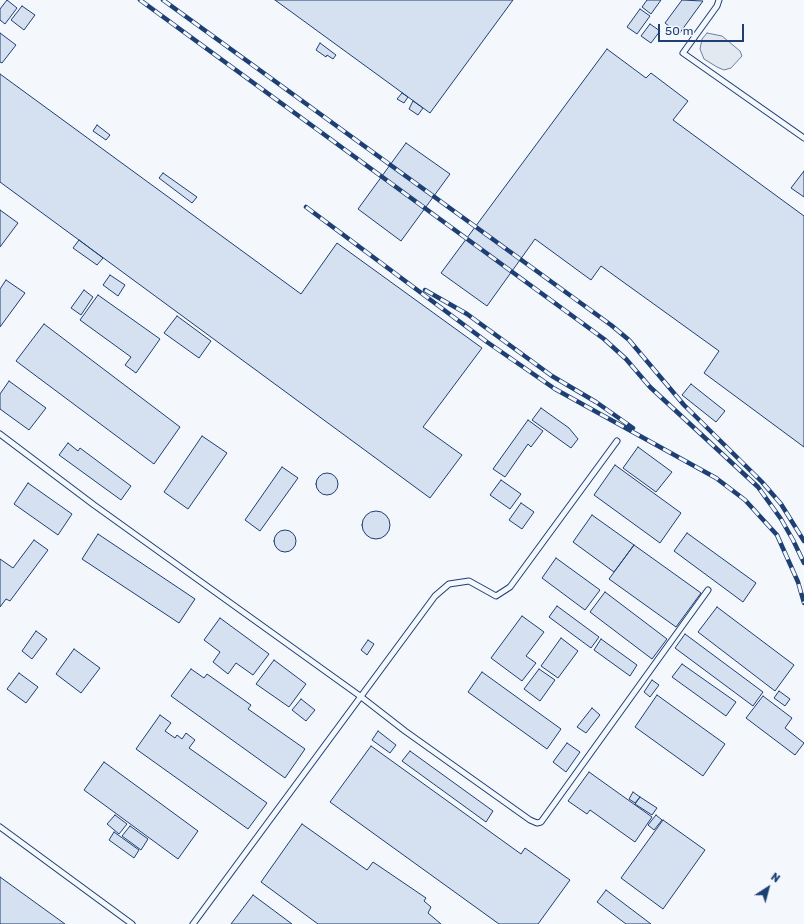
<!DOCTYPE html>
<html>
<head>
<meta charset="utf-8">
<style>
	body { margin:0 }
	#map { position:relative; width:804px; height:924px; overflow:hidden; background:#f4f7fb; font-family:Rubik,sans-serif }
	canvas { display:block }
	.north { position:absolute; left:748px; top:868px; width:40px; height:40px; -webkit-text-stroke:3px #f4f7fb; paint-order:stroke; rotate:36deg; font-size:11px; font-weight:700; line-height:16px; text-align:center; color:#1d3f73 }
	.north::after { content:''; display:block; margin:auto; width:14px; height:18px; background:#1d3f73; clip-path:polygon(50% 0,100% 100%,50% 72%,0 100%) }
	.scale { position:absolute; left:658px; top:24px; width:86px; height:18px; box-sizing:border-box; border:2px solid #1d3f73; border-top:0; padding-left:5px; font-size:12px; line-height:14px; white-space:nowrap; color:#1d3f73; -webkit-text-stroke:3px #f4f7fb; paint-order:stroke }
</style>
</head>
<body>
<div id="map">
<canvas width="804" height="924"></canvas>
<div class="north">N</div>
<div class="scale">50 m</div>
</div>
<script>
const c = document.querySelector('canvas').getContext('2d');
c.lineJoin = 'round';
function fillPath(path, color) { c.fillStyle = color; c.fill(path, 'evenodd'); }
const toPath = rows => new Path2D(rows.map(r => 'M' + r).join(''));
function stroke(path, color, width, dash) { c.strokeStyle = color; c.lineWidth = width; c.lineCap = dash ? 'butt' : 'round'; c.setLineDash(dash || []); c.stroke(path); }
const green = toPath([
	[707,33,722,36,740,51,742,56,731,68,724,70,717,67,704,59,700,49,702,39,707,33]
]);
fillPath(green, '#e3e9f0');
stroke(green, '#687fa3', 1);
const building = toPath([
	[7,0,17,8,5,24,0,20,0,9,7,0],
	[275,0,513,0,430,113,275,0],
	[647,0,661,0,651,14,642,7,647,0],
	[682,0,703,1,679,34,665,23,682,0],
	[22,6,35,15,24,30,11,20,22,6],
	[640,9,650,16,637,34,627,27,640,9],
	[650,24,660,31,651,43,641,36,650,24],
	[0,33,16,45,2,63,0,62,0,33],
	[320,43,336,55,333,59,327,55,326,57,316,50,320,43],
	[607,49,646,78,651,73,688,101,673,120,804,216,804,447,704,373,719,351,601,266,591,280,535,239,487,306,441,273,607,49],
	[0,74,301,294,337,243,482,348,423,427,462,455,430,498,0,182,0,74],
	[402,93,408,97,404,103,397,99,402,93],
	[413,101,423,108,418,115,409,109,413,101],
	[97,125,110,135,106,140,93,131,97,125],
	[406,143,450,174,401,241,358,209,406,143],
	[804,171,804,197,791,188,804,171],
	[163,173,197,197,192,203,159,178,163,173],
	[0,210,18,223,0,247,0,210],
	[79,240,103,258,97,265,73,248,79,240],
	[110,275,125,285,118,296,103,285,110,275],
	[6,280,25,293,0,327,0,289,6,280],
	[84,290,93,297,81,315,71,308,84,290],
	[98,295,160,339,136,373,125,365,131,357,80,320,98,295],
	[177,316,211,341,199,358,164,333,177,316],
	[44,324,180,427,154,464,16,361,44,324],
	[9,381,46,408,29,430,0,409,0,394,9,381],
	[691,384,725,411,716,422,682,395,691,384],
	[541,408,569,428,578,439,571,448,532,420,541,408],
	[528,420,543,431,531,447,528,444,505,477,493,469,528,420],
	[202,436,227,453,188,509,164,492,202,436],
	[68,443,78,451,80,448,131,486,121,500,59,455,68,443],
	[638,447,672,472,656,492,623,468,638,447],
	[615,465,681,513,660,543,594,495,615,465],
	[282,467,298,478,260,531,245,520,282,467],
	'316 484a11 11 0 1 1 22 0a11 11 0 1 1-22 0Z',
	[501,480,521,494,510,509,490,495,501,480],
	[28,483,72,514,58,535,14,504,28,483],
	[521,503,534,512,522,529,509,520,521,503],
	'362 525a14 14 0 1 1 28 0a14 14 0 1 1-28 0Z',
	[592,515,634,545,614,572,573,542,592,515],
	'274 541a11 11 0 1 1 22 0a11 11 0 1 1-22 0Z',
	[687,533,756,583,743,602,674,551,687,533],
	[98,534,195,599,179,623,82,559,98,534],
	[34,540,48,550,10,601,6,599,0,607,0,559,13,568,34,540],
	[634,545,701,593,676,627,609,579,634,545],
	[556,558,600,590,585,610,542,578,556,558],
	[605,592,667,639,652,659,590,612,605,592],
	[557,606,599,637,591,648,549,617,557,606],
	[717,607,794,665,775,691,698,632,717,607],
	[522,616,544,632,526,656,536,663,522,681,491,658,522,616],
	[220,618,269,654,253,675,236,663,228,674,213,662,220,652,204,640,220,618],
	[36,631,47,639,32,659,22,651,36,631],
	[685,634,763,692,753,706,675,648,685,634],
	[561,638,578,651,558,678,541,666,561,638],
	[601,639,637,665,630,676,594,650,601,639],
	[368,640,374,644,367,655,361,650,368,640],
	[74,649,100,668,81,693,56,674,74,649],
	[274,660,306,684,289,707,256,684,274,660],
	[682,664,736,702,726,716,672,677,682,664],
	[191,669,204,678,207,674,251,705,248,709,305,749,285,778,171,696,191,669],
	[539,669,555,680,540,701,524,689,539,669],
	[482,672,561,729,547,749,468,692,482,672],
	[19,673,38,687,26,703,7,689,19,673],
	[652,680,659,685,650,697,644,692,652,680],
	[779,691,790,699,785,706,774,698,779,691],
	[657,695,725,744,703,776,635,727,657,695],
	[763,696,792,718,785,728,804,743,795,755,746,718,763,696],
	[301,699,315,710,306,721,292,710,301,699],
	[592,708,600,715,586,733,577,727,592,708],
	[160,715,171,723,165,731,175,738,177,735,182,739,186,733,195,740,189,748,267,803,248,829,136,749,160,715],
	[378,731,396,745,390,753,372,740,378,731],
	[567,743,580,752,566,772,553,762,567,743],
	[371,746,521,854,525,848,570,880,538,924,499,924,330,802,371,746],
	[410,751,493,811,486,822,402,761,410,751],
	[104,762,198,831,178,859,84,790,104,762],
	[589,772,652,817,635,842,590,810,587,814,568,801,589,772],
	[633,792,640,797,635,803,629,799,633,792],
	[640,797,657,808,652,815,635,804,640,797],
	[115,815,127,824,119,834,107,824,115,815],
	[656,815,662,820,654,830,648,825,656,815],
	[663,820,705,850,663,909,621,878,663,820],
	[302,824,367,870,373,862,426,898,424,901,431,907,428,913,441,924,318,924,261,882,302,824],
	[130,826,148,839,141,850,122,836,130,826],
	[114,832,139,850,134,858,109,840,114,832],
	[0,877,65,924,0,924,0,877],
	[606,890,651,924,626,924,597,902,606,890],
	[253,895,292,924,231,924,253,895]
]);
fillPath(building, '#d5e0f0');
stroke(building, '#1d3f73', 1);
const service = toPath([
	[719,0,717,6,683,53,804,138],
	[0,434,94,505,360,696,405,731,530,820,537,823,541,822,708,590],
	[0,827,132,924],
	[193,924,435,596,449,584,469,581,496,596,510,587,617,441]
]);
stroke(service, '#1d3f73', 7);
stroke(service, '#f4f7fb', 5);
const rail = toPath([
	[140,0,604,339,626,359,650,387,758,487,781,519,793,540,804,563],
	[163,0,611,325,629,340,684,405,762,482,781,504,804,541],
	[306,207,487,342,555,389,716,478,745,500,777,535,798,582,804,603],
	[425,290,467,314,552,376,596,402,633,428]
]);
stroke(rail, '#1d3f73', 4.5);
stroke(rail, '#f4f7fb', 3, [9]);
</script>
</body>
</html>
